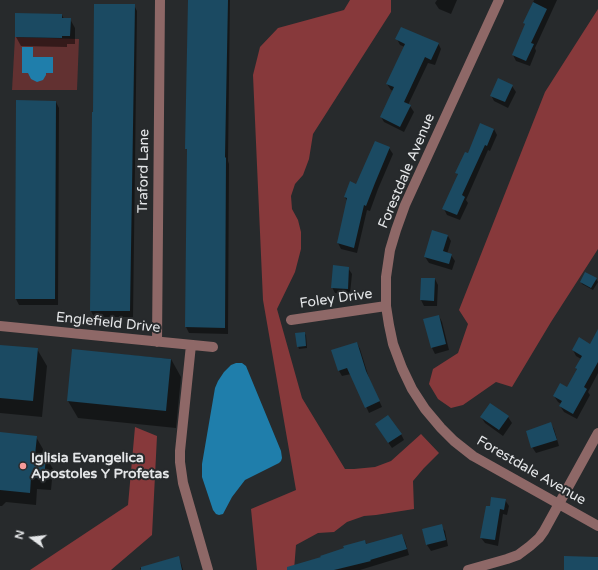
<!DOCTYPE html>
<html>
<head>
<meta charset="utf-8">
<style>
	body { margin:0 }
	#map { position:relative; width:598px; height:570px; overflow:hidden; background:#272a2c; font-family:"Varela Round",sans-serif }
	canvas { display:block }
	.north { position:absolute; left:12px; top:518px; width:40px; height:40px; -webkit-text-stroke:3px #272a2c; paint-order:stroke; rotate:285deg; font-size:11px; font-weight:700; line-height:16px; text-align:center; color:#e4e6e8 }
	.north::after { content:''; display:block; margin:auto; width:14px; height:18px; background:#e4e6e8; clip-path:polygon(50% 0,100% 100%,50% 72%,0 100%) }
</style>
</head>
<body>
<div id="map">
<canvas width="598" height="570"></canvas>
<div class="north">N</div>
</div>
<script>
const c = document.querySelector('canvas').getContext('2d');
c.lineJoin = 'round';
function fillPath(path, color) { c.fillStyle = color; c.fill(path, 'evenodd'); }
const toPath = rows => new Path2D(rows.map(r => 'M' + r).join(''));
function stroke(path, color, width, dash) { c.strokeStyle = color; c.lineWidth = width; c.lineCap = dash ? 'butt' : 'round'; c.setLineDash(dash || []); c.stroke(path); }
function drawText(font, color, halo, rows, align = 'center') {
  c.font = font + ' "Varela Round",sans-serif'; c.lineWidth = 4; c.setLineDash([]); c.textBaseline = 'middle'; c.strokeStyle = halo; c.fillStyle = color; for (const [text, x, y, turn = 0] of rows) {
    c.save(); c.translate(x, y); c.rotate((+turn || 0) * Math.PI / 180); c.textAlign = isNaN(turn) ? turn : align; if (halo) c.strokeText(text, 0, 0); c.fillText(text, 0, 0); c.restore();
  }
}
fillPath(toPath([
	[15,37,79,39,77,90,12,90]
]), '#623131');
fillPath(toPath([
	[350,0,391,0,391,12,313,134,309,159,303,175,295,184,291,196,292,209,298,220,301,232,301,249,295,272,277,309,302,398,345,469,354,469,375,467,391,461,421,434,439,453,424,468,413,481,414,509,376,515,364,516,347,522,334,532,318,533,296,545,294,570,257,570,251,509,296,490,263,300,253,75,260,47,278,28,344,10],
	[598,9,598,249,551,322,512,387,496,382,463,405,451,408,438,399,429,384,433,369,458,353,468,324,459,310,545,92],
	[135,427,157,436,152,535,111,570,30,570,128,505]
]), '#87393b');
fillPath(toPath([
	[22,47,33,47,33,57,53,57,53,73,46,73,46,75,43,80,37,82,31,79,28,73,22,73],
	[236,363,242,363,246,366,281,451,282,458,281,461,279,463,245,480,232,497,223,514,219,515,216,514,213,510,202,477,202,464,215,388,218,381,224,372,231,365]
]), '#1f7eab');
fillPath(toPath([
	[189,0,230,0,228,161,229,164,228,334,189,333,186,327,188,151,186,148],
	[437,0,457,0,451,14,439,9,435,3],
	[534,0,558,0,557,0,535,48,536,51,530,66,516,61,513,55,526,26,524,23],
	[134,5,137,11,133,317,94,317,91,311],
	[62,15,64,19,70,19,75,28,75,44,67,44,67,47,21,46,16,37],
	[397,39,438,43,441,49,435,65,428,63,408,105,410,106,414,112,404,132,384,122,381,117,393,91,391,90,387,84,405,47,400,45],
	[512,86,516,92,508,108,494,101,491,95],
	[56,102,59,108,58,305,19,305,16,299],
	[494,129,497,135,490,151,488,150,466,200,468,203,460,220,447,215,444,209,458,175,457,173,468,155],
	[389,148,393,154,378,189,370,211,367,210,357,253,341,249,338,243,347,201,345,197,357,185],
	[448,236,451,241,447,254,451,255,455,261,452,270,429,263,425,257],
	[348,268,352,274,350,294,335,293,332,287],
	[421,279,435,279,438,285,437,306,424,306,421,300],
	[596,279,598,282,593,290,582,284,581,282],
	[439,316,442,322,449,350,435,354,432,348],
	[598,331,598,373,588,392,590,395,577,419,564,412,560,406,561,404,558,402,554,396,568,388,577,370,576,368,581,359,576,356,573,350,590,345],
	[304,333,306,335,307,348,299,349,298,346],
	[357,343,360,349,369,378,382,407,369,413,351,374,342,376,339,371],
	[0,346,37,349,47,366,42,417,0,413],
	[73,350,171,359,181,377,176,428,78,418,68,401],
	[481,417,508,417,512,423,503,436,485,423],
	[551,424,554,429,559,446,536,453,532,447],
	[376,425,401,434,404,440,392,448],
	[0,433,36,437,43,449,42,456,46,457,53,469,51,490,37,489,36,505,6,502,2,506,0,506],
	[505,500,509,506,507,515,503,514,498,546,485,543,481,538,491,508],
	[441,526,445,531,448,546,431,551,427,545,424,530],
	[402,535,405,541,409,555,360,570,305,570,365,541,367,545],
	[178,557,181,563,183,570,141,570,140,568]
]), '#0007');
fillPath(toPath([
	[188,0,228,0,225,157,226,158,225,328,185,327,187,149,185,149],
	[533,2,547,9,531,43,534,44,526,61,512,55,525,24,523,23],
	[94,4,135,4,130,311,90,311,92,112,93,112],
	[15,13,62,14,62,18,71,18,70,36,62,36,62,38,15,37],
	[401,27,439,43,431,60,425,57,404,102,411,105,400,127,380,117,394,87,386,84,405,44,395,39],
	[498,78,513,85,505,102,490,96],
	[16,100,56,101,55,299,15,299],
	[480,123,494,129,487,146,485,145,462,195,465,197,457,215,442,209,458,174,455,173,465,152,468,153],
	[375,141,390,147,375,183,366,206,364,205,354,248,337,243,347,198,344,197,350,181,356,184],
	[432,230,448,235,443,251,452,254,449,264,424,257],
	[333,265,349,267,348,289,331,288],
	[585,272,597,278,591,288,580,282],
	[421,278,435,278,434,301,420,300],
	[439,315,446,344,431,348,423,319],
	[598,329,598,362,584,387,587,389,573,414,559,406,562,401,553,396,560,383,567,387,577,369,575,368,582,356,572,350,579,337,590,344],
	[305,332,306,346,297,347,295,333],
	[357,342,366,371,380,401,365,408,347,368,338,371,331,350],
	[0,345,38,348,33,401,0,398],
	[72,349,171,359,166,411,67,401],
	[490,403,509,416,499,430,480,417],
	[388,415,402,434,388,443,375,424],
	[551,422,557,440,531,448,526,431],
	[0,432,37,436,35,455,46,456,44,479,31,477,30,493,0,490],
	[491,497,506,499,504,510,500,509,495,540,480,538,486,506,490,506],
	[442,524,446,540,426,545,422,529],
	[402,534,407,549,370,560,371,561,334,570,287,570,287,567,321,557,320,556,344,548,343,546,365,540,366,544],
	[179,556,182,570,141,570,141,567],
	[564,556,598,557,598,570,564,570]
]), '#1b4a62');
stroke(toPath([
	[499,0,405,205,396,230,390,250,386,277,386,306,389,325,393,344,402,368,412,389,425,409,441,428,454,441,473,456,598,526],
	[291,320,386,306],
	[0,326,213,347],
	[157,342,160,0],
	[191,345,180,451,180,462,183,483,208,570],
	[468,570,507,559,518,555,530,546,539,538,544,531,598,433]
]), '#8e6867', 10);
for (const [x, y, r, color] of [
	[23,466,4,"#f59b9a"]
]) { const dot = new Path2D(); dot.arc(x, y, r, 0, 2 * Math.PI); c.fillStyle = color; c.fill(dot); stroke(dot, '#272a2c', 1.5); }
drawText('14px', '#e4e6e8', '#272a2c', [
	["Traford Lane",144,171,-89],
	["Forestdale Avenue",407,171,-67],
	["Foley Drive",336,299,-8],
	["Englefield Drive",108,323,6],
	["Forestdale Avenue",531,471,30]
]);
drawText('bold 14px', '#e4e6e8', '#272a2c', [
	["Iglisia Evangelica",31,458],
	["Apostoles Y Profetas",31,474]
], 'left');
</script>
</body>
</html>
